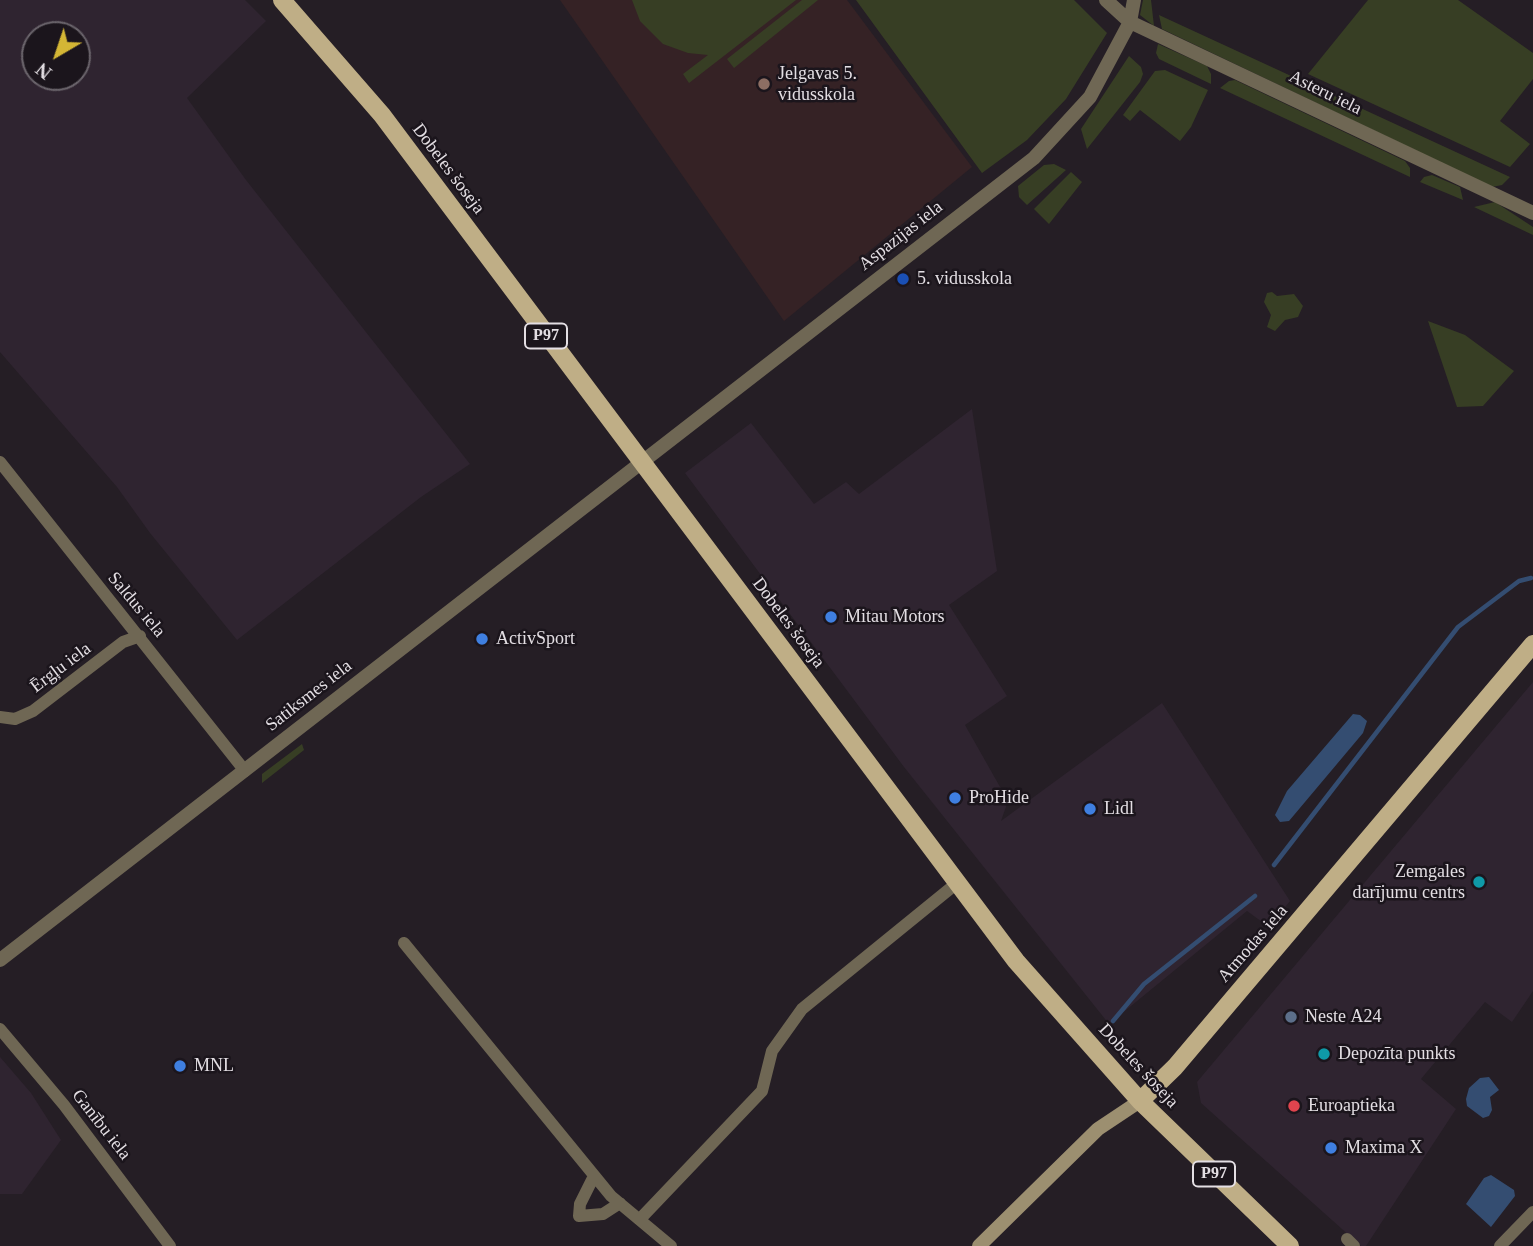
<!DOCTYPE html>
<html>
<head>
<meta charset="utf-8">
<style>
	body { margin:0 }
	#map { position:relative; width:1533px; height:1246px; overflow:hidden; background:#251e25; font-family:"Times New Roman",serif }
	canvas { display:block }
	.north { position:absolute; left:21px; top:21px; width:70px; height:70px; box-sizing:border-box; background:#1b151c; border:2px solid #6b656c; border-radius:50%; rotate:219deg; font-size:19px; font-weight:700; line-height:28px; text-align:center; color:#e3dee3 }
	.north::after { content:''; display:block; margin:auto; width:24px; height:32px; background:#d4b635; clip-path:polygon(50% 0,100% 100%,50% 72%,0 100%) }
</style>
</head>
<body>
<div id="map">
<canvas width="1533" height="1246"></canvas>
<div class="north">N</div>
</div>
<script>
const c = document.querySelector('canvas').getContext('2d');
c.lineJoin = 'round';
function fillPath(path, color) { c.fillStyle = color; c.fill(path, 'evenodd'); }
const toPath = rows => new Path2D(rows.map(r => 'M' + r).join(''));
function stroke(path, color, width, dash) { c.strokeStyle = color; c.lineWidth = width; c.lineCap = dash ? 'butt' : 'round'; c.setLineDash(dash || []); c.stroke(path); }
function drawText(font, color, halo, rows, align = 'center') {
  c.font = font + ' "Times New Roman",serif'; c.lineWidth = 5; c.setLineDash([]); c.textBaseline = 'middle'; c.strokeStyle = halo; c.fillStyle = color; for (const [text, x, y, turn = 0] of rows) {
    c.save(); c.translate(x, y); c.rotate((+turn || 0) * Math.PI / 180); c.textAlign = isNaN(turn) ? turn : align; if (halo) c.strokeText(text, 0, 0); c.fillText(text, 0, 0); c.restore();
  }
}
fillPath(toPath([
	[0,0,245,0,266,21,187,98,246,180,470,464,421,497,237,640,150,533,117,487,0,352],
	[35,35,77,35,77,77,35,77],
	[972,409,997,571,949,605,1007,696,965,725,1008,801,1001,821,1162,703,1290,901,1269,927,1247,911,1109,1024,904,767,685,473,751,423,814,504,846,482,859,494],
	[1533,682,1533,991,1512,1022,1485,1002,1421,1079,1456,1109,1366,1246,1361,1246,1201,1103,1197,1082],
	[0,1057,31,1093,61,1140,22,1194,0,1194]
]), '#2f2430');
fillPath(toPath([
	[560,0,847,0,972,167,784,321]
]), '#352225');
fillPath(toPath([
	[632,0,796,0,689,83,683,74,708,55,688,53,663,44,640,21],
	[802,0,818,0,734,68,727,59],
	[856,0,1074,0,1107,33,1066,99,1027,140,982,173],
	[1143,0,1151,0,1154,26,1140,15],
	[1368,0,1458,0,1533,53,1533,79,1500,121,1530,144,1510,167,1308,74],
	[1159,15,1510,177,1502,185,1492,187,1162,29],
	[1158,44,1207,66,1211,74,1211,84,1159,59,1156,53],
	[1129,56,1141,67,1143,74,1140,82,1087,149,1081,129],
	[1165,70,1208,90,1191,127,1180,141,1140,110,1130,121,1123,115,1155,71],
	[1235,80,1405,161,1410,168,1410,177,1220,88,1229,81],
	[1054,164,1066,170,1027,205,1019,197,1018,186,1044,165],
	[1071,172,1082,182,1049,224,1034,209],
	[1432,175,1460,187,1463,200,1420,182,1424,177],
	[1495,202,1533,227,1533,235,1474,207],
	[1272,292,1277,296,1294,294,1303,306,1298,317,1285,320,1275,331,1267,327,1271,315,1264,302,1267,293],
	[1428,321,1465,335,1514,371,1483,406,1457,407],
	[302,744,304,750,262,783,262,774]
]), '#373e24');
fillPath(toPath([
	[1353,714,1360,715,1367,721,1363,733,1289,821,1280,822,1275,815,1287,791],
	[1489,1077,1499,1090,1490,1097,1492,1110,1489,1116,1483,1118,1467,1106,1466,1099,1469,1088,1480,1078],
	[1491,1175,1514,1190,1515,1196,1491,1227,1466,1204,1484,1178]
]), '#344d71');
stroke(toPath([
	[1274,865,1458,627,1519,581,1531,578],
	[1113,1021,1144,984,1255,896]
]), '#344d71', 4.5);
stroke(toPath([
	[0,462,245,771],
	[0,717,15,719,33,711,123,642,140,636],
	[404,943,611,1196,671,1246],
	[0,1029,64,1105,170,1246],
	[594,1176,580,1204,579,1216,603,1214,620,1203],
	[641,1218,762,1091,772,1051,802,1009,957,883],
	[1347,1239,1354,1246],
	[1500,1246,1533,1212]
]), '#6f6754', 12);
stroke(toPath([
	[1106,0,1130,22,1533,213],
	[0,960,1034,158,1090,97,1130,22,1134,0]
]), '#6f6754', 14);
stroke(toPath([
	[979,1246,1098,1129,1140,1101]
]), '#9c8f70', 14);
stroke(toPath([
	[282,0,382,115,1016,961,1140,1101,1290,1246],
	[1140,1101,1175,1067,1533,644]
]), '#bfae86', 18);
for (const [x, y, r, color] of [
	[764,84,7,"#8d6e63"],
	[903,279,7,"#1a4fb4"],
	[831,617,7,"#3f7fe0"],
	[482,639,7,"#3f7fe0"],
	[955,798,7,"#3f7fe0"],
	[1090,809,7,"#3f7fe0"],
	[1479,882,7,"#0f9aa8"],
	[1291,1017,7,"#5c6f8a"],
	[1324,1054,7,"#0f9aa8"],
	[180,1066,7,"#3f7fe0"],
	[1294,1106,7,"#e0444e"],
	[1331,1148,7,"#3f7fe0"]
]) { const dot = new Path2D(); dot.arc(x, y, r, 0, 2 * Math.PI); c.fillStyle = color; c.fill(dot); stroke(dot, '#1b151c', 2.5); }
for (const [x, y, w] of [
	[546,336,42],
	[1214,1174,42]
]) { const box = new Path2D(); box.roundRect(x - w / 2, y - 12.5, w, 25, 5); c.fillStyle = '#1b151c'; c.fill(box); stroke(box, '#e3dee3', 2); }
drawText('bold 16px', '#e3dee3', null, [
	["P97",546,336],
	["P97",1214,1174]
]);
drawText('18px', '#e3dee3', '#1b151c', [
	["Jelgavas 5.",778,74],
	["vidusskola",778,95],
	["5. vidusskola",917,279],
	["Mitau Motors",845,617],
	["ActivSport",496,639],
	["ProHide",969,798],
	["Lidl",1104,809],
	["Zemgales",1465,872,"right"],
	["darījumu centrs",1465,893,"right"],
	["Neste A24",1305,1017],
	["Depozīta punkts",1338,1054],
	["MNL",194,1066],
	["Euroaptieka",1308,1106],
	["Maxima X",1345,1148]
], 'left');
drawText('18px', '#e3dee3', '#1b151c', [
	["Asteru iela",1325,93,26],
	["Dobeles šoseja",448,169,53],
	["Aspazijas iela",901,236,-38],
	["Saldus iela",136,605,50],
	["Dobeles šoseja",788,623,53],
	["Ērgļu iela",61,668,-37],
	["Satiksmes iela",309,696,-38],
	["Atmodas iela",1253,944,-49],
	["Dobeles šoseja",1138,1066,47],
	["Ganību iela",101,1125,52]
]);
</script>
</body>
</html>
